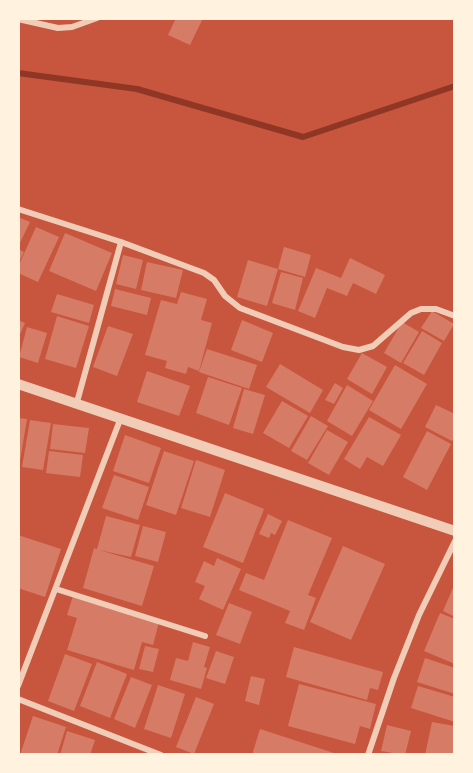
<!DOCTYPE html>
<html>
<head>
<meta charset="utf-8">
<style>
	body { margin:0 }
	#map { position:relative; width:473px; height:773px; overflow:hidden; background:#c8553d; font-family:"PT Sans",sans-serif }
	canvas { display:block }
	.frame { position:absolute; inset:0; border:20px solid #fff3e0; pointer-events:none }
</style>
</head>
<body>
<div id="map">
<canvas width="473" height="773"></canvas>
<div class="frame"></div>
</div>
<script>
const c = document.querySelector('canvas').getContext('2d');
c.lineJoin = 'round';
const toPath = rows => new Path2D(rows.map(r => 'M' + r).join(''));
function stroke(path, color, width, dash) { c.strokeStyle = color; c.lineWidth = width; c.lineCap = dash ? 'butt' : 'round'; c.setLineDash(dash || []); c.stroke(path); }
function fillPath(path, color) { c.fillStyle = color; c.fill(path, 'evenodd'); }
stroke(toPath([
	[18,73,137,89,303,137,455,86]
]), '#8f3625', 6);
fillPath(toPath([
	[176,18,203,18,190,45,168,35],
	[18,217,30,222,18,247],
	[36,227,59,237,38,282,18,273,18,267],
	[65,233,112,253,96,291,49,271],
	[284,247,311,255,305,277,278,269],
	[18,249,24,252,18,264],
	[123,255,143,260,136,289,116,284],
	[350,258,385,275,376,294,353,283,347,296,327,288,315,318,298,311,316,268,341,278],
	[248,260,278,269,267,306,237,297],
	[147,262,183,270,176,298,141,290],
	[281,272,303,278,295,310,272,303],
	[115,289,151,298,147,315,111,306],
	[181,292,207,299,201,320,212,323,199,371,188,367,186,374,165,368,167,361,145,355,161,300,177,304],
	[57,294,94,305,89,323,51,312],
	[432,311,454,324,444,341,421,328],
	[57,316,89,326,76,368,45,359],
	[18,320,25,323,18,339],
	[242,320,273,333,262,362,231,350],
	[402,322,419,332,401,363,384,353],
	[108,326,133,334,117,376,93,367],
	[27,327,47,333,38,363,19,357],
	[422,331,442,343,424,375,403,363],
	[207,349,257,365,249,389,199,372],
	[362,353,387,367,372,394,347,379],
	[280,364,323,390,310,413,266,387],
	[395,365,427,384,401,429,369,410],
	[147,371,190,386,179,416,137,402],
	[208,377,242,388,229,425,196,413],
	[335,383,343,388,334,404,325,400],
	[347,385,373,401,352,436,327,421],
	[244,389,265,395,253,434,233,428],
	[282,401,308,416,289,448,263,433],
	[436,405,455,414,455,436,452,441,425,427],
	[311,416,328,426,307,460,291,451],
	[369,417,401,435,383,466,367,457,360,469,344,459],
	[18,418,27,419,19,467,18,467],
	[30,420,51,423,43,470,22,467],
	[53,424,89,428,85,453,50,449],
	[327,430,348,442,329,475,308,463],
	[427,431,451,444,427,490,403,477],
	[125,435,161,448,149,483,113,471],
	[49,451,83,455,80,477,46,473],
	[164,451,194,461,176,515,146,505],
	[196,460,225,470,210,517,181,508],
	[114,475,149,487,138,520,102,508],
	[225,493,264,509,243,563,203,547],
	[268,514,282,521,275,535,271,533,269,538,259,534],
	[106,516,140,525,131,557,99,550,154,566,142,606,83,588,94,548,97,549],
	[288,520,332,538,308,595,316,598,304,630,285,623,290,611,239,590,246,573,264,580],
	[143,526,166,532,158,562,135,556],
	[18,535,61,549,45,597,18,588],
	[343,546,385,564,351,640,310,622],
	[217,558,241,569,223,610,199,599,205,586,195,582,204,561,214,566],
	[455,583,455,617,443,611],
	[73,596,159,622,153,645,142,642,134,670,67,650,77,618,67,615],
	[229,603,252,612,240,644,216,635],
	[440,613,455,619,455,664,424,651],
	[193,642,210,647,204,667,207,668,201,689,170,680,176,658,188,661],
	[145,646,159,649,153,672,139,669],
	[294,647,383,672,378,690,370,688,367,700,286,677],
	[216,651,234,657,225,684,206,678],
	[65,654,92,664,74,711,48,701],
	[425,658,455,668,455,694,417,682],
	[97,662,127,674,110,718,80,706],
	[251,676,265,679,259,705,245,701],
	[131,677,152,685,135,728,114,719],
	[299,684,376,704,370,729,360,726,355,744,288,726],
	[158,685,185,694,171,738,144,729],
	[418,686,455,697,455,722,411,708],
	[196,697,214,704,194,754,176,747],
	[33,716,66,727,57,755,20,755],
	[432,722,455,726,455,755,425,755],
	[387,725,411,731,405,755,381,751],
	[260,729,334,753,334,755,252,755],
	[67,731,95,740,90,755,60,755]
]), '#d67c66');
stroke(toPath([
	[18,19,58,28,72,27,97,18],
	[18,209,121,242],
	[77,402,121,242,204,273,214,280,225,296,240,308,343,347,359,350,373,346,411,313,421,309,436,309,455,316],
	[56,589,205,636],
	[18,686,120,420],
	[18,699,161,755],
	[368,755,394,678,419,615,455,541]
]), '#f1ccb7', 6);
stroke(toPath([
	[18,384,455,531]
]), '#f1ccb7', 10);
</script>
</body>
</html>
